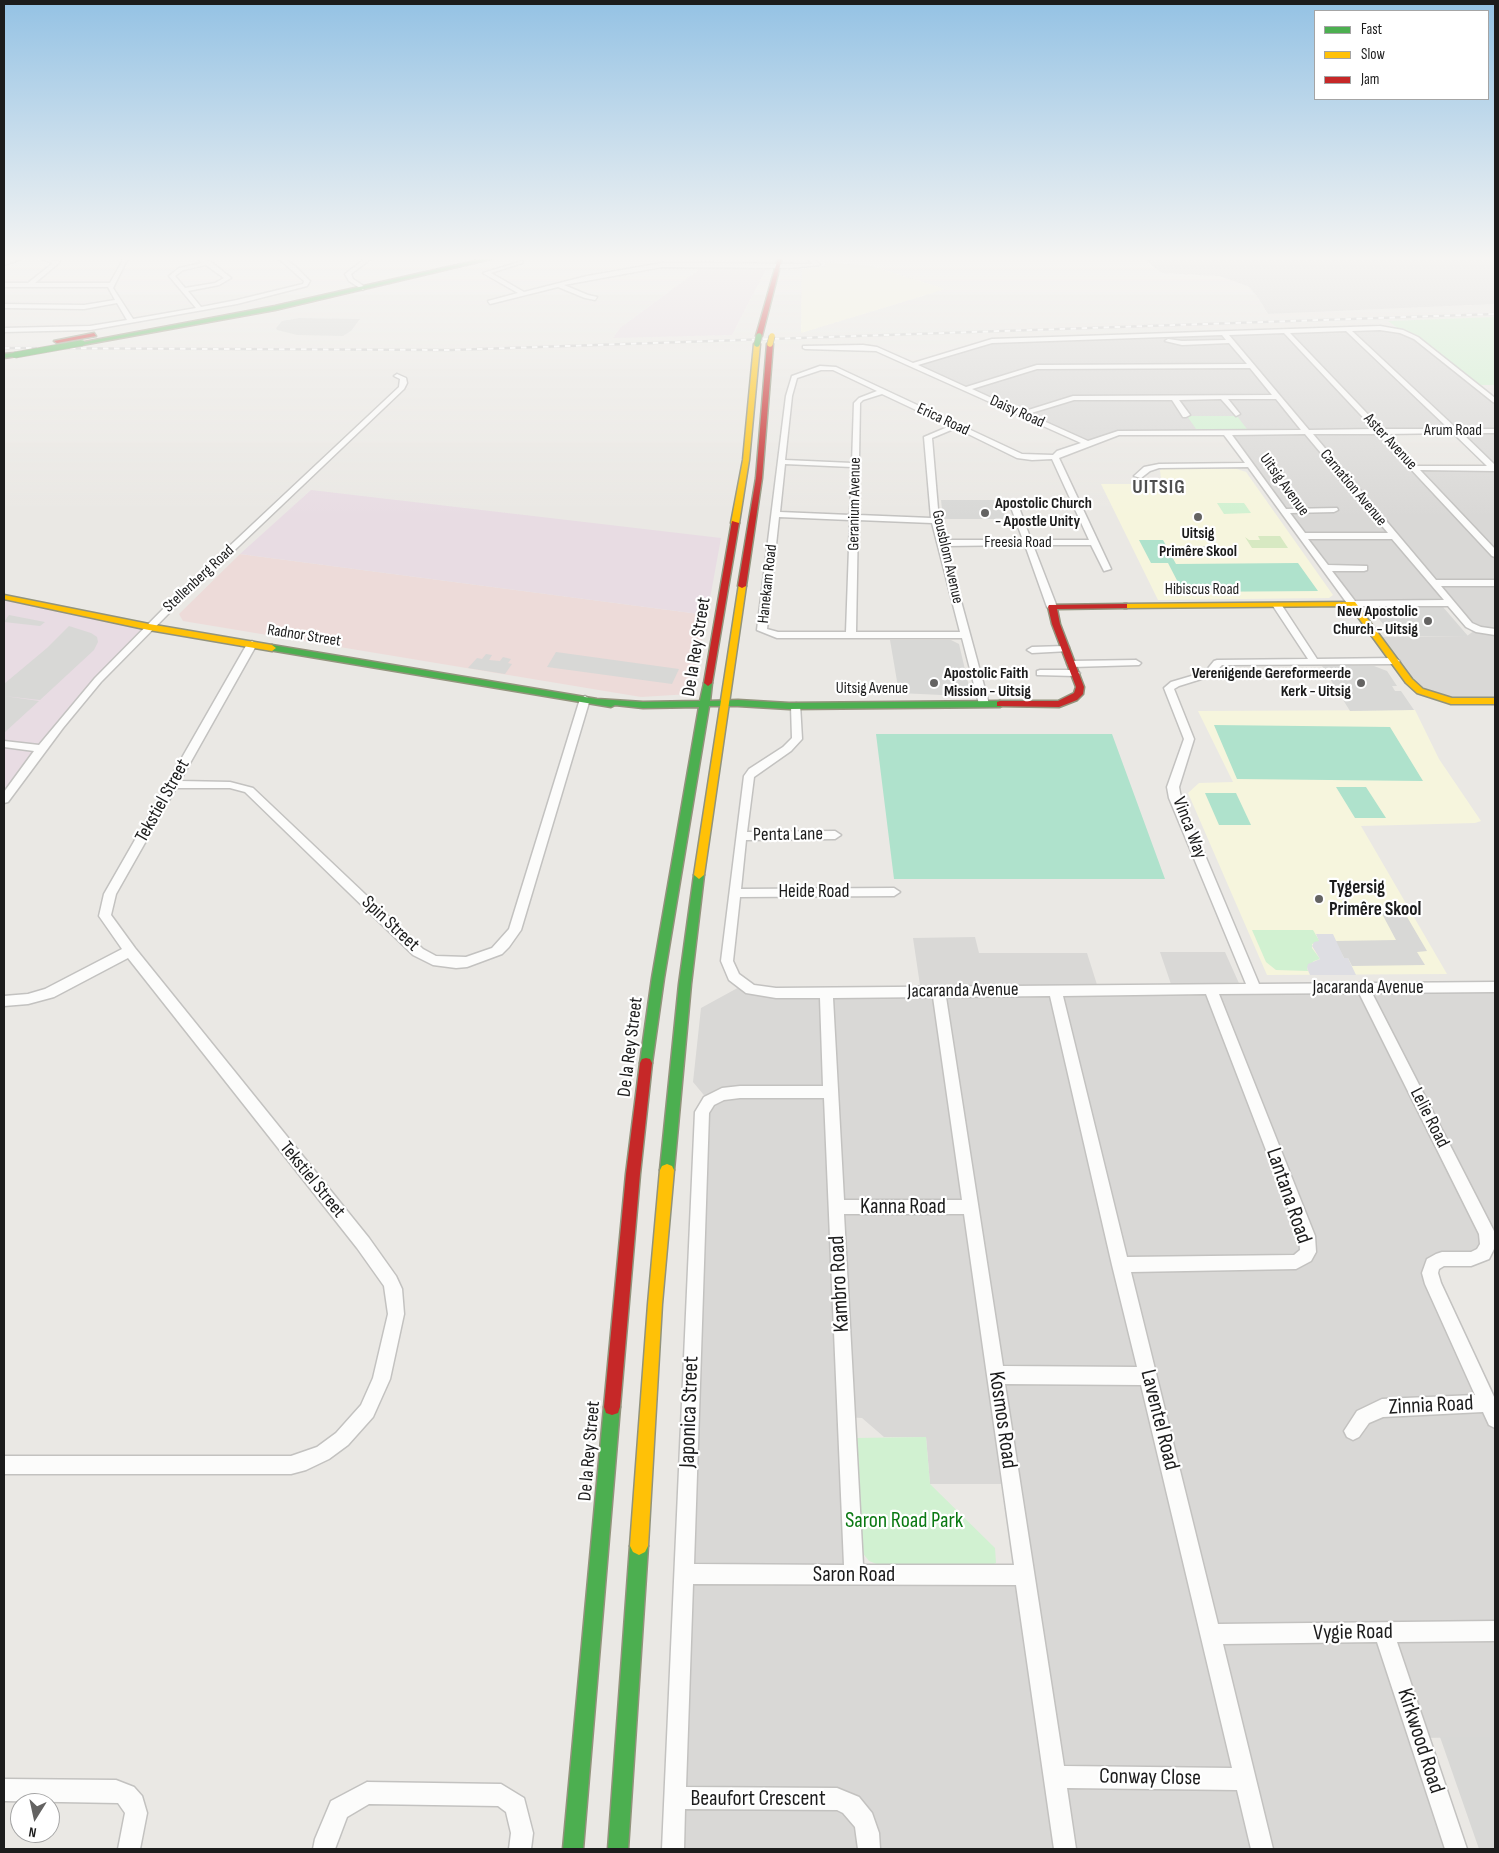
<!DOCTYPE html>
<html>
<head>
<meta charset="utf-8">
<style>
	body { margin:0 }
	#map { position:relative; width:1499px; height:1853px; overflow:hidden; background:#eae8e4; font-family:"Sofia Sans Condensed",sans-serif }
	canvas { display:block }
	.frame { position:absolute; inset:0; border:5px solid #1c1c1c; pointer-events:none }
	.legend { position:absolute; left:1314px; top:10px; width:175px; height:90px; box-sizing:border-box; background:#fff; border:1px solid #a4a4a4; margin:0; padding:6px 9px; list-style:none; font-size:15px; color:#1c1c1c }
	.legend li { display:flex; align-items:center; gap:10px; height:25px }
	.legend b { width:25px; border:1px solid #a4a4a4 }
	.north { position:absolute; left:10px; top:1793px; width:50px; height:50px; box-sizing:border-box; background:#fff; border:1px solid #a4a4a4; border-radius:50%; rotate:190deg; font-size:14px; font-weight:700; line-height:20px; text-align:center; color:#1c1c1c }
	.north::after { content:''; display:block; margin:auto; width:18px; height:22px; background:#646362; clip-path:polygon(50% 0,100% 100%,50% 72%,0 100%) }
</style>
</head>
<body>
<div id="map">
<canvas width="1499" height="1853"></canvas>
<div class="frame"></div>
<ul class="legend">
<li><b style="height:6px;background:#4caf50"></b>Fast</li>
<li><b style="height:6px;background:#ffc107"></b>Slow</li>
<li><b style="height:6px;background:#c62828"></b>Jam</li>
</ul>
<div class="north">N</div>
</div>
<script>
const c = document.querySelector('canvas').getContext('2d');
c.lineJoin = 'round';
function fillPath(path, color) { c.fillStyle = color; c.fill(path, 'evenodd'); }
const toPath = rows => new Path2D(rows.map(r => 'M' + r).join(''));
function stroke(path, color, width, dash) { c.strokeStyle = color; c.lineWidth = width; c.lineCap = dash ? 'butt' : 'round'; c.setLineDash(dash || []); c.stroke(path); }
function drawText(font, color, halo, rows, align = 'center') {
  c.font = font + ' "Sofia Sans Condensed",sans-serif'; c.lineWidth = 4.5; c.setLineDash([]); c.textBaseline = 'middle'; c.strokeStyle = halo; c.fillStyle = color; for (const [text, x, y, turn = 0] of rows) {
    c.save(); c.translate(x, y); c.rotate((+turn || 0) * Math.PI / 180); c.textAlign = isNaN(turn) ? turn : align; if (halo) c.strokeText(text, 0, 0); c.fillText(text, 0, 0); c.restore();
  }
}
fillPath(toPath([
	[1142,258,1495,258,1495,304,1268,314,1257,296,1248,286,1219,276,1162,273],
	[1376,328,1407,333,1456,368,1495,401,1495,702,1457,702,1425,694,1376,637,1467,636,1475,630,1449,603,1352,604,1227,432,1122,433,1087,443,912,365,987,342],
	[1381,431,1456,431,1493,467,1415,468],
	[975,937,979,953,1087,953,1099,991,1173,990,1160,952,1225,952,1242,990,1495,988,1495,1228,1485,1227,1486,1251,1442,1259,1434,1283,1495,1418,1495,1737,1418,1738,1455,1849,671,1849,682,1573,708,1100,693,1082,701,1008,743,985,751,989,921,992,913,938],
	[845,1417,862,1418,884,1437,926,1437,930,1484,1010,1484,1023,1574,853,1573]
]), '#d9d8d6');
fillPath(toPath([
	[240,554,707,615,690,694,641,697,183,621,179,614]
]), '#eddbd9');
fillPath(toPath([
	[704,266,767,267,732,335,613,338,620,328],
	[311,490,721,538,707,615,240,554],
	[4,596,149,626,4,797]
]), '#e8dce3');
fillPath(toPath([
	[824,262,871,266,945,289,801,333,802,269,826,266],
	[1162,469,1237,469,1246,472,1333,595,1329,598,1158,600,1101,484,1154,484,1161,480,1160,470],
	[1415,710,1439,759,1481,821,1475,823,1361,826,1447,974,1267,975,1188,793,1199,783,1233,782,1198,711]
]), '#f6f5dd');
fillPath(toPath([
	[299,318,360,319,351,331,343,336,297,335,277,330,276,328,282,321],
	[941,500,1000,500,1006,519,943,519],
	[1180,546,1218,546,1224,556,1186,556],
	[1370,607,1443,607,1468,636,1392,636],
	[9,615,45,622,40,626,4,622],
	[69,626,91,633,97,637,98,642,94,650,40,700,4,696,4,684,47,648],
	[890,640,951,640,959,644,970,691,963,696,899,693],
	[556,652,679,669,672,684,547,667],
	[486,654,492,655,489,660,500,661,503,657,511,659,508,663,512,664,505,674,468,668,477,658,482,659],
	[1322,666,1374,666,1387,671,1397,686,1392,686,1395,691,1401,691,1414,710,1350,711],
	[4,696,39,701,5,732,4,731],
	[1380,910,1403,910,1427,951,1417,952,1425,965,1352,966,1348,958,1344,958,1335,941,1396,940],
	[1440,1737,1495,1737,1495,1849,1479,1849]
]), '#d8d8d6');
fillPath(toPath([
	[1258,536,1280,536,1288,548,1252,548,1245,537,1249,540,1260,540]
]), '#d7e9c2');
fillPath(toPath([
	[1495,317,1495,385,1480,385,1429,344,1415,335,1400,330,1388,321],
	[1187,416,1237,416,1247,429,1196,429],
	[1217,503,1244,503,1251,513,1224,514],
	[1252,930,1313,930,1320,942,1312,944,1312,948,1320,959,1314,961,1307,968,1308,971,1276,970,1266,962],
	[926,1437,930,1484,995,1548,996,1563,990,1566,879,1565,869,1561,861,1551,854,1438]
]), '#d1f1d1');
fillPath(toPath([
	[1139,540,1163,540,1176,564,1298,563,1318,591,1183,592,1168,563,1151,563],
	[1214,725,1390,727,1423,781,1237,779],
	[876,734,1112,734,1165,879,894,879],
	[1336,787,1366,787,1386,818,1355,818],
	[1205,793,1236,793,1251,825,1219,825]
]), '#afe2cc');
fillPath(toPath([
	[1316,934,1333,934,1344,958,1348,958,1356,975,1310,975,1307,968,1308,964,1320,959,1312,946,1314,942,1319,941]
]), '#dedee3');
const street = toPath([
	[17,258,24,258,4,265,4,261,17,258],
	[39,258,60,262,35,283,110,283,124,258,128,258,113,288,133,319,196,308,169,276,179,268,202,263,197,258,202,258,211,262,231,278,219,285,188,291,201,307,237,300,303,284,304,281,278,258,283,258,295,266,310,281,307,286,237,304,90,330,4,332,4,328,90,326,127,320,117,303,84,309,4,308,4,304,84,305,115,300,108,287,4,287,4,283,28,283,53,263,39,258],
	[206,265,224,278,215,283,185,288,175,276,183,270,206,265],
	[366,258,372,258,351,274,353,279,365,287,363,290,349,281,345,274,366,258],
	[807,258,813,258,820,265,790,268,662,267,564,285,588,295,597,297,595,300,585,298,558,287,490,304,488,301,518,293,483,273,522,261,522,263,491,273,524,292,587,276,662,263,812,264,807,258],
	[1380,326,1403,330,1418,337,1495,398,1495,403,1493,402,1414,339,1400,333,1380,330,1352,331,1457,429,1495,429,1495,433,1462,433,1495,465,1495,471,1420,470,1495,549,1495,557,1492,556,1378,434,1313,434,1436,580,1495,580,1495,586,1441,586,1472,623,1481,627,1495,629,1495,635,1476,632,1466,627,1448,606,1349,606,1248,467,1159,468,1150,471,1141,478,1134,476,1144,467,1159,464,1245,463,1224,435,1119,435,1059,458,1111,569,1104,571,1091,545,1033,545,1057,607,1055,609,1049,609,1047,607,1025,545,946,546,989,704,988,706,980,706,979,704,962,638,777,638,757,630,786,396,792,376,820,366,836,367,1022,454,1053,455,1057,451,1081,443,876,351,805,349,803,348,803,346,863,345,877,347,913,363,992,339,1380,326],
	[1346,331,1449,429,1382,429,1290,333,1346,331],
	[1284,333,1374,429,1309,430,1229,335,1284,333],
	[1222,335,1226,340,1182,341,1168,339,1165,341,1182,345,1229,343,1247,364,1037,365,966,387,918,365,992,343,1222,335],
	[1250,368,1272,395,1073,396,1022,412,972,389,1037,369,1250,368],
	[821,370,833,370,877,391,859,398,854,403,852,463,785,460,792,396,797,378,821,370],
	[882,394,950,426,924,437,931,518,858,515,860,403,863,400,882,394],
	[1221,399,1236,416,1240,414,1228,399,1276,399,1301,430,1118,431,1088,441,1028,414,1074,400,1172,400,1183,417,1186,417,1190,415,1179,400,1221,399],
	[956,428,1017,458,1032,460,1052,459,1089,540,1031,540,1017,502,1013,500,1009,502,1023,540,944,540,939,521,932,438,956,428],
	[1453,433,1487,466,1416,466,1386,434,1453,433],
	[1305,434,1388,533,1305,533,1290,513,1334,512,1338,510,1337,508,1286,509,1232,435,1305,434],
	[785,464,852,467,850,515,780,512,785,464],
	[779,517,850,520,846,632,778,632,767,629,779,517],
	[858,520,932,523,960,632,856,632,858,520],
	[1308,539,1392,539,1444,600,1355,601,1332,571,1364,571,1367,570,1367,566,1328,565,1308,539],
	[397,374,406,378,407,383,404,389,178,604,101,682,63,728,8,802,4,803,4,792,34,751,4,747,4,741,39,745,95,678,172,600,399,387,400,379,394,376,397,374],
	[1278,603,1281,604,1317,659,1395,658,1400,661,1395,664,1222,665,1211,676,1179,686,1174,689,1194,739,1179,787,1181,798,1259,984,1495,982,1495,992,1372,993,1495,1233,1495,1247,1489,1259,1471,1266,1444,1266,1439,1269,1438,1273,1441,1283,1495,1399,1495,1428,1489,1425,1483,1412,1383,1417,1369,1423,1359,1437,1353,1440,1347,1437,1344,1431,1357,1411,1382,1399,1475,1395,1425,1284,1422,1273,1427,1259,1436,1254,1442,1252,1471,1252,1477,1249,1480,1244,1479,1234,1359,993,1219,994,1315,1236,1316,1252,1311,1261,1296,1269,1131,1272,1218,1624,1495,1621,1495,1641,1397,1642,1467,1849,1445,1849,1377,1642,1223,1644,1273,1849,1251,1849,1237,1790,1067,1788,1076,1849,1054,1849,1016,1585,693,1584,686,1787,837,1788,859,1797,872,1813,879,1833,880,1849,858,1849,855,1827,843,1813,837,1810,685,1809,684,1849,662,1849,695,1112,704,1097,722,1088,740,1086,823,1086,820,998,776,998,746,993,729,980,721,961,744,776,749,769,783,747,792,738,791,706,796,703,800,704,802,739,791,751,754,777,747,832,835,831,841,835,835,839,746,840,741,889,894,888,900,892,894,896,740,897,733,961,739,974,754,985,776,988,1246,984,1169,798,1167,787,1184,739,1164,688,1171,682,1205,672,1214,661,1217,660,1308,659,1273,606,1278,603],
	[1206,994,1299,1236,1300,1250,1294,1255,1127,1257,1063,996,1206,994],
	[1050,996,1112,1265,1137,1367,1003,1366,946,997,1050,996],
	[933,997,962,1200,844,1200,833,998,933,997],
	[740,1098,824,1098,844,1565,694,1564,709,1113,714,1105,724,1100,740,1098],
	[844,1214,964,1214,1014,1565,863,1565,844,1214],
	[1005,1384,1141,1385,1232,1768,1064,1766,1005,1384],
	[252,641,257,644,180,781,230,782,253,788,423,949,436,956,466,957,492,948,509,929,580,699,585,696,590,699,521,930,509,947,502,954,467,967,456,968,433,965,413,955,245,792,230,788,176,788,116,894,111,915,135,948,369,1238,396,1276,402,1289,404,1314,390,1379,373,1417,348,1445,329,1459,306,1470,291,1474,4,1474,4,1456,291,1456,317,1447,336,1433,361,1405,373,1378,388,1314,384,1286,357,1248,128,958,54,997,28,1004,4,1006,4,996,28,994,45,989,122,949,99,916,104,894,247,644,252,641],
	[1066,646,1069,647,1069,651,1032,653,1027,650,1032,647,1066,646],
	[1136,660,1141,663,1139,665,1072,667,1067,664,1072,661,1136,660],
	[1040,670,1075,670,1080,673,1075,676,1037,675,1037,671,1040,670],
	[4,1779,116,1780,134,1787,142,1796,147,1813,140,1849,118,1849,125,1813,118,1803,4,1801,4,1779],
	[367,1782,501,1784,524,1798,533,1833,531,1849,509,1849,511,1833,506,1812,498,1806,369,1804,347,1817,335,1849,313,1849,315,1839,331,1801,367,1782]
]);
const fast = toPath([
	[488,258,495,258,275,310,82,345,79,343,275,306,488,258],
	[15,353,17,356,4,358,4,354,15,353],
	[272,645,597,699,643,702,700,701,704,683,708,680,712,683,710,701,738,700,789,703,1000,701,1005,704,1000,707,789,709,738,706,709,706,664,978,652,1063,650,1067,646,1068,642,1067,640,1063,652,978,699,707,643,708,615,705,611,707,269,650,269,646,272,645],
	[699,871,704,875,691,984,674,1170,672,1174,667,1176,662,1174,660,1170,679,984,694,875,699,871],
	[612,1399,618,1401,620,1407,583,1849,563,1849,604,1407,606,1401,612,1399],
	[639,1537,645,1540,648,1546,628,1849,608,1849,630,1546,633,1540,639,1537]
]);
const slow = toPath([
	[757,342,760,344,749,460,739,523,735,525,731,523,743,460,754,344,757,342],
	[739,584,746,586,704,875,699,879,694,875,739,584],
	[4,595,149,624,272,645,276,648,272,651,149,630,4,599,4,595],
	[1352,602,1355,602,1412,679,1423,689,1452,698,1495,698,1495,704,1451,704,1417,693,1406,683,1350,606,1124,608,1120,606,1124,604,1352,602],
	[667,1164,672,1166,674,1170,662,1304,648,1546,645,1552,639,1555,633,1552,630,1546,648,1304,660,1170,662,1166,667,1164]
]);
const jam = toPath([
	[778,258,782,258,762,336,759,338,756,336,778,258],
	[94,333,96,336,57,343,54,341,94,333],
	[770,342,773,344,762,478,746,586,742,588,738,586,756,478,767,344,770,342],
	[732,521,739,523,712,683,708,686,704,683,732,521],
	[1124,604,1127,604,1127,608,1057,609,1060,624,1084,687,1083,694,1077,700,1059,707,997,706,997,702,1000,701,1058,701,1074,693,1076,687,1052,624,1048,607,1049,605,1124,604],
	[646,1058,650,1059,652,1063,640,1174,620,1407,618,1413,612,1415,606,1413,604,1407,626,1174,640,1063,642,1059,646,1058]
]);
stroke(street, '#c3c2c0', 3);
stroke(fast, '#92937c', 3);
stroke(slow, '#92937c', 3);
stroke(jam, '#92937c', 3);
fillPath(street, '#fcfcfb');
fillPath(fast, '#4caf50');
fillPath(slow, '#ffc107');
fillPath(jam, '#c62828');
const rail = toPath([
	[4,348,451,350,1495,314]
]);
stroke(rail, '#c9c9c8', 2.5);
stroke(rail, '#fff', 2, [5.5]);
const fastBridge = toPath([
	[757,344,759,336],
	[15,355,82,343]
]);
const slowBridge = toPath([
	[770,344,772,336]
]);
stroke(fastBridge, '#92937c', 7, []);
stroke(slowBridge, '#92937c', 7, []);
stroke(fastBridge, '#4caf50', 5.5);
stroke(slowBridge, '#ffc107', 5.5);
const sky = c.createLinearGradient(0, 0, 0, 517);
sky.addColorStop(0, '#94c2e4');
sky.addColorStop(0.5, '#f6f5f3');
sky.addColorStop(1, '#f6f5f300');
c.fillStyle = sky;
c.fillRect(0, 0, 1499, 517);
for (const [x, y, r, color] of [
	[985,513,5,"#646362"],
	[1198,517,5,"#646362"],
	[1428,621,5,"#646362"],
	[934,683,5,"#646362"],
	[1361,683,5,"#646362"],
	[1319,899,5,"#646362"]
]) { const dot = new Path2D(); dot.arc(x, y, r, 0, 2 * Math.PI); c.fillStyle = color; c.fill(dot); stroke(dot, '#fff', 2); }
drawText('16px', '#1c1c1c', '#fff', [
	["Daisy Road",1017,412,24],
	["Erica Road",943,420,25],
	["Arum Road",1453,431],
	["Aster Avenue",1390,442,47],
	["Uitsig Avenue",1284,485,54],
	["Carnation Avenue",1353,488,50],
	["Geranium Avenue",855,504,-89],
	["Freesia Road",1018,543],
	["Gousblom Avenue",947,557,77],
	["Stellenberg Road",199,579,-43],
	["Hanekam Road",768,584,-84],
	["Hibiscus Road",1202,590],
	["Radnor Street",304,636,9],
	["Uitsig Avenue",872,689]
]);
drawText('bold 16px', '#1c1c1c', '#fff', [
	["Apostolic Church",995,504],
	["- Apostle Unity",995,522],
	["Uitsig",1198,534,"center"],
	["Primêre Skool",1198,552,"center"],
	["New Apostolic",1418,612,"right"],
	["Church - Uitsig",1418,630,"right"],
	["Apostolic Faith",944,674],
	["Mission - Uitsig",944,692],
	["Verenigende Gereformeerde",1351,674,"right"],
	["Kerk - Uitsig",1351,692,"right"]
], 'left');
drawText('19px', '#1c1c1c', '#fff', [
	["De la Rey Street",697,647,-81],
	["Tekstiel Street",163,801,-61],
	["Vinca Way",1189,828,69],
	["Penta Lane",788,835,-1],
	["Heide Road",814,892],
	["Spin Street",390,924,43],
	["Jacaranda Avenue",1368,988],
	["Jacaranda Avenue",963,991,-1],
	["De la Rey Street",631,1047,-83],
	["Lelie Road",1429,1118,63],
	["Tekstiel Street",312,1180,51],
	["De la Rey Street",590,1451,-85]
]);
drawText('bold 19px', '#1c1c1c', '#fff', [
	["Tygersig",1329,888],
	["Primêre Skool",1329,910]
], 'left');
c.letterSpacing = '1px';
drawText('bold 20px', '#4f4f4f', '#fff', [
	["UITSIG",1159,488]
]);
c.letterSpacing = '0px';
drawText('22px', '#1c1c1c', '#fff', [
	["Lantana Road",1288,1196,71],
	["Kanna Road",903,1207],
	["Kambro Road",840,1284,-93],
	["Zinnia Road",1431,1406,-3],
	["Japonica Street",690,1412,-88],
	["Kosmos Road",1002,1420,82],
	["Laventel Road",1159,1420,76],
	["Saron Road",854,1575],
	["Vygie Road",1353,1633,-1],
	["Kirkwood Road",1420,1741,72],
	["Conway Close",1150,1778,1],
	["Beaufort Crescent",758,1799]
]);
drawText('22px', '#0b7913', '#fff', [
	["Saron Road Park",904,1521]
]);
</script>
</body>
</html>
